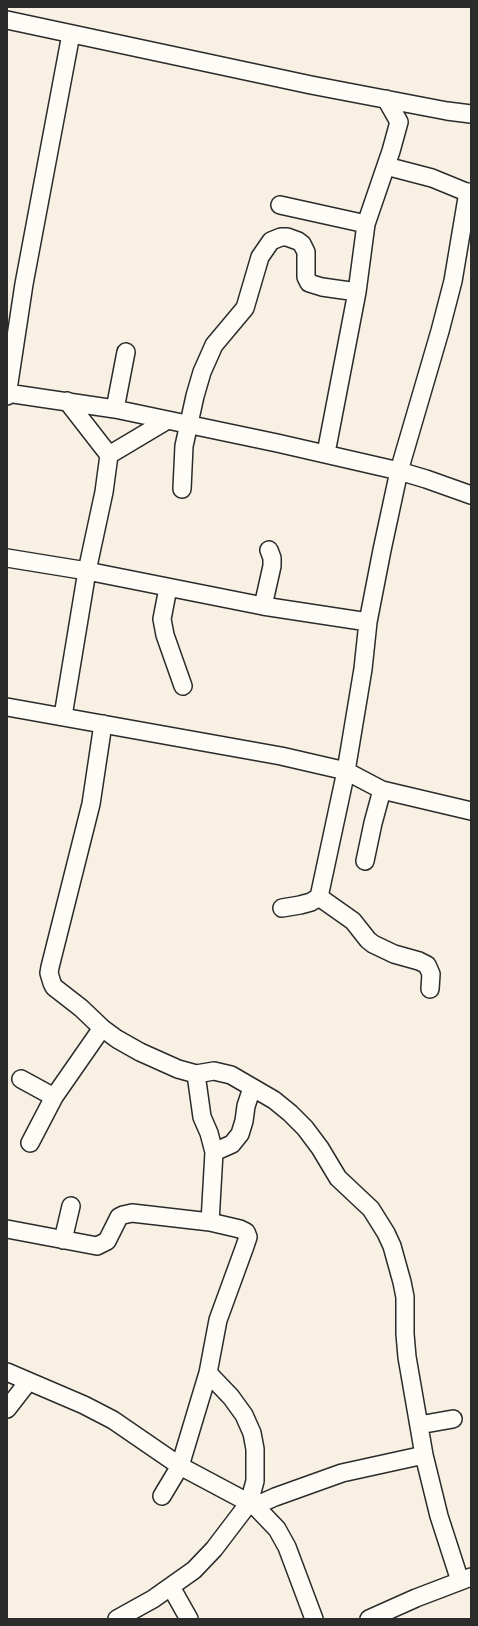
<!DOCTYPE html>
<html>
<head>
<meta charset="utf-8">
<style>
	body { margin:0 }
	#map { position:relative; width:478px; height:1626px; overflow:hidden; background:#f7f0e3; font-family:"Comic Neue",sans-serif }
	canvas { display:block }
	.frame { position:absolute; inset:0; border:8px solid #2b2b2b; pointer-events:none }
</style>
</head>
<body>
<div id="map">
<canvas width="478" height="1626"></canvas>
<div class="frame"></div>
</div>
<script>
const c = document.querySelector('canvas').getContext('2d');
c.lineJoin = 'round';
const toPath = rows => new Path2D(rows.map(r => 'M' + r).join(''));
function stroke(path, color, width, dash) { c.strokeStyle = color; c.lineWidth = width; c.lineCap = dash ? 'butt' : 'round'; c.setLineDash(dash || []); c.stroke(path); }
const minor = toPath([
	[7,20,311,85,447,111,471,114],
	[386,166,432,178,471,194],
	[280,205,366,224],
	[7,393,115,409,277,443,399,471,426,479,471,495],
	[7,396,24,284,71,34],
	[67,401,109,455],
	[115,409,126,352],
	[326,453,357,292,366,224,391,151,399,122,386,99],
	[182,489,184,446,195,396,202,372,214,345,245,308,260,257,271,241,281,237,287,237,298,241,302,244,306,252,306,277,309,283,322,287,357,292],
	[7,558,87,571,263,606,368,622],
	[168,588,162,619,165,635,183,686],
	[263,606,272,566,272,558,269,550],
	[7,707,281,756,346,771,382,790,471,811],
	[63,716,87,571,104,492,109,455,166,421],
	[103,724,91,804,50,967,49,973,52,983,54,987,81,1008,102,1028,117,1039,140,1052,178,1069,196,1074,214,1071,231,1075,274,1100,290,1113,305,1128,320,1148,338,1178,371,1209,386,1233,392,1246,402,1282,405,1297,405,1334,407,1357,424,1455,439,1516,460,1581],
	[365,861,373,823,382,790],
	[282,908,300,905,311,902,319,897],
	[430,989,431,974,427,965,419,961,394,954,373,944,368,940,353,921,319,897,346,771,363,669,368,622,382,550,399,471,440,331,453,281,468,192],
	[196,1074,202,1117,209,1133,214,1152,210,1222],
	[21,1079,54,1097],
	[30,1143,54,1097,102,1028],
	[214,1152,232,1144,240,1134,244,1121,246,1106,252,1088],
	[7,1229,97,1246,107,1241,119,1217,123,1215,132,1213,210,1222,240,1229,246,1232,248,1237,245,1246,218,1320,208,1373,180,1466,162,1496],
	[63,1240,71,1206],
	[7,1372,84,1405,113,1420,180,1466,255,1506,277,1529,287,1547,314,1619],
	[7,1409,28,1382],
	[419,1425,453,1419],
	[255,1506,275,1497,342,1473,424,1455],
	[171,1587,189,1619],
	[117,1619,153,1599,194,1570,214,1549,249,1503,255,1481,255,1449,252,1433,244,1415,231,1397,208,1373],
	[369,1619,416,1598,471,1577]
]);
stroke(minor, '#2b2b2b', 20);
stroke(minor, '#fdfcf7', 17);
</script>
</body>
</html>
